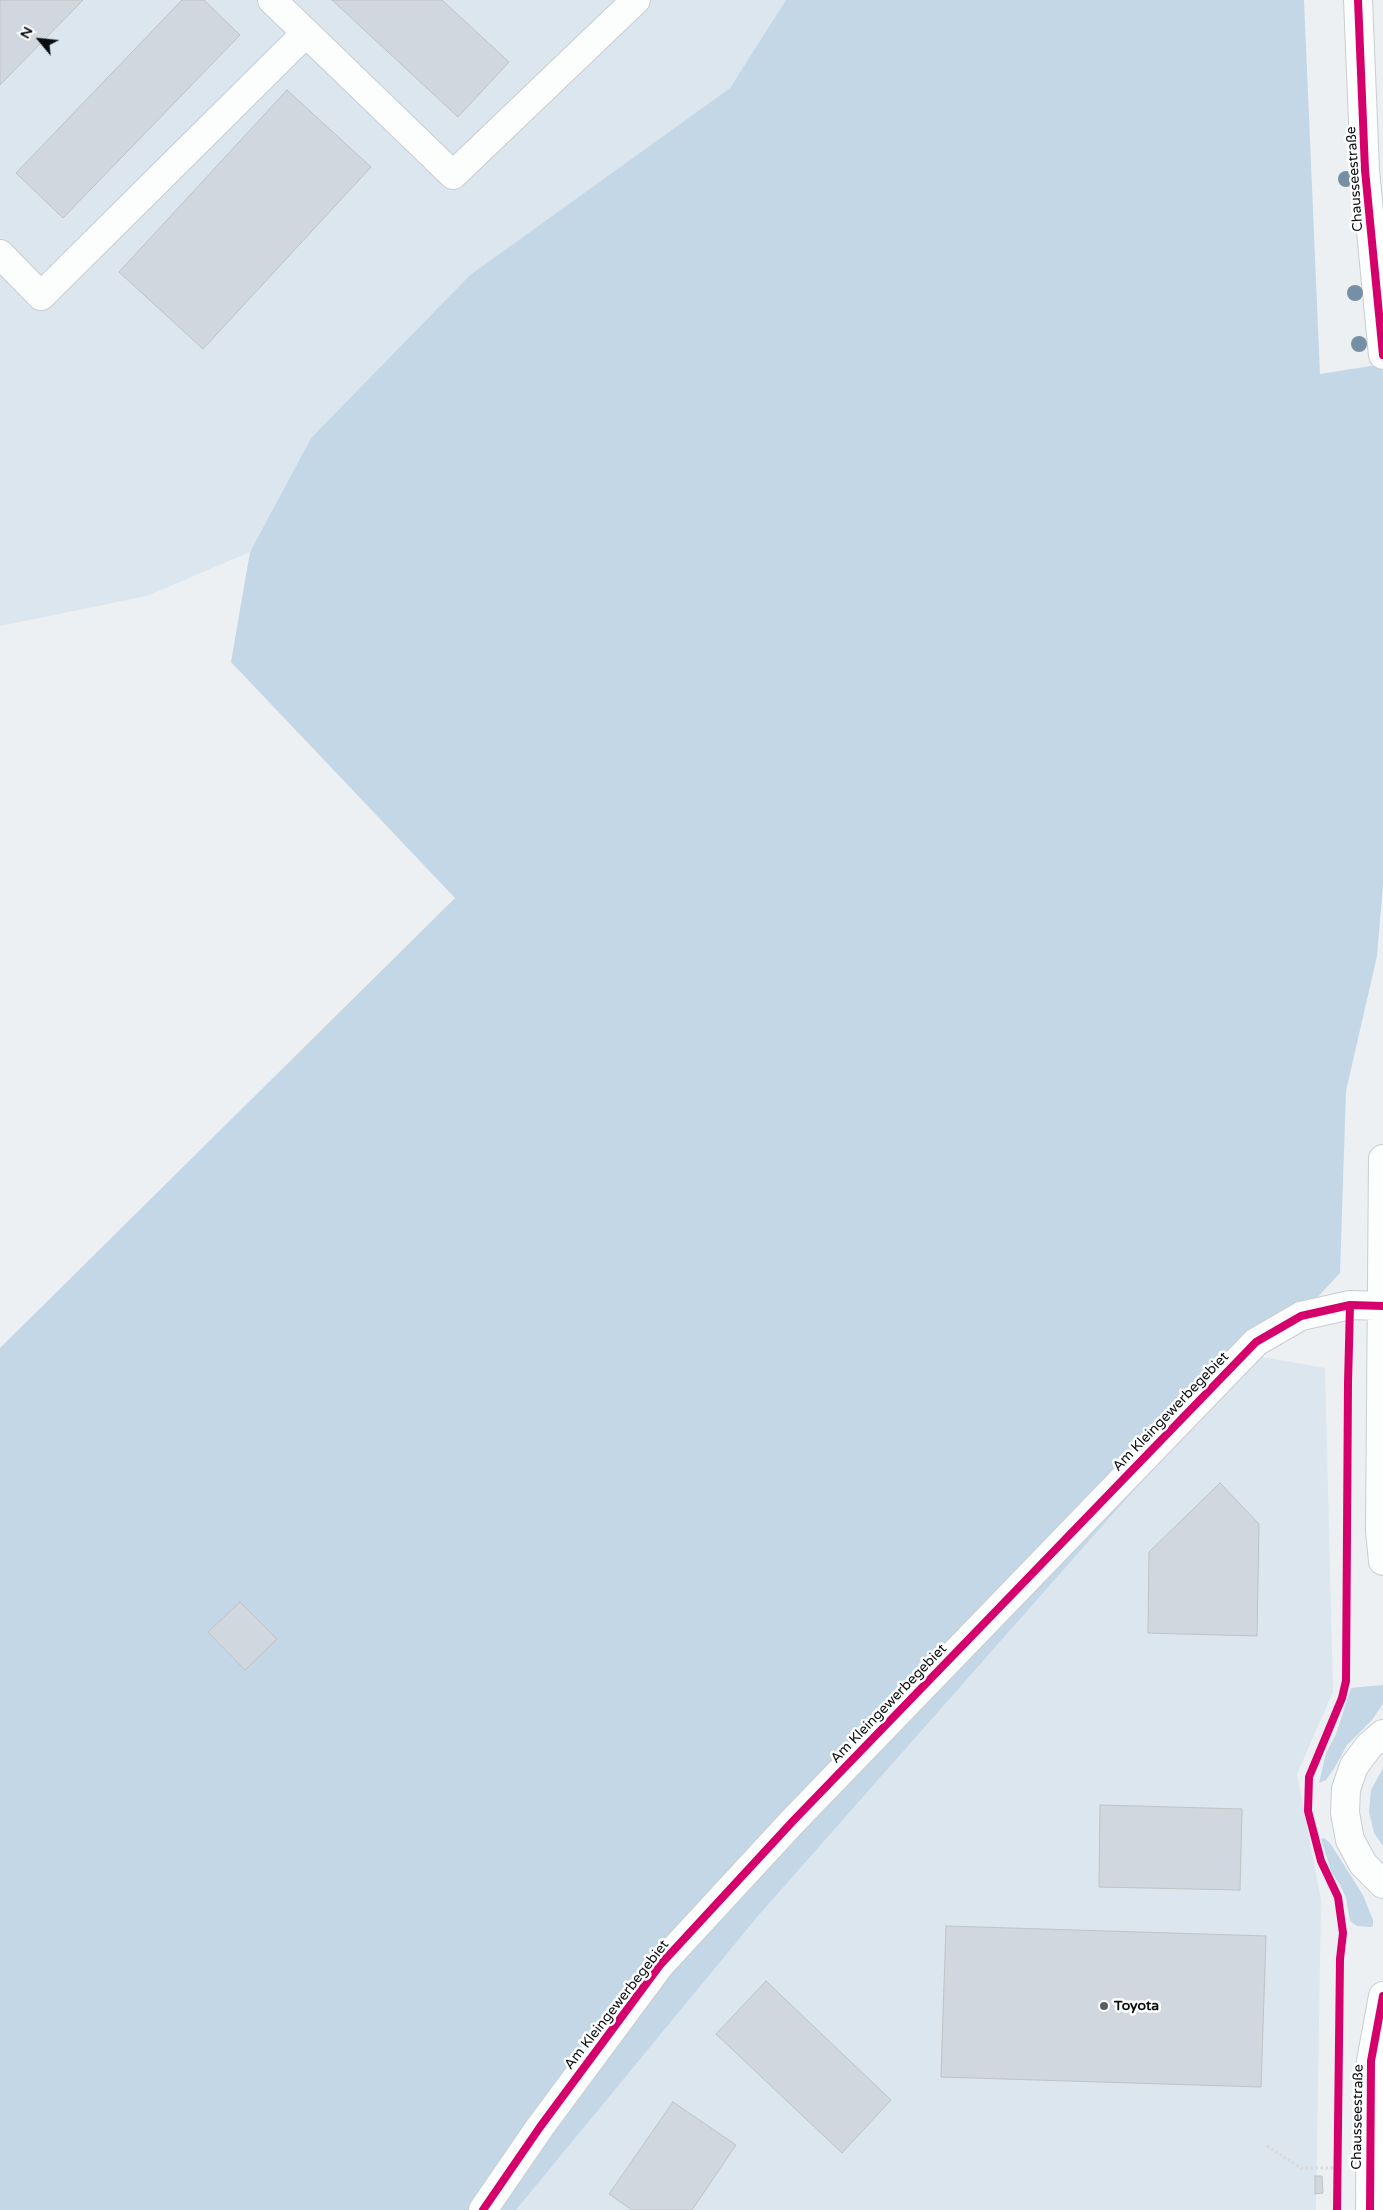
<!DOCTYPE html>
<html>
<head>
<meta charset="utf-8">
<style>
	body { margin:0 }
	#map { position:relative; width:1383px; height:2210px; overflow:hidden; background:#ecf0f3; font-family:"Varela Round",sans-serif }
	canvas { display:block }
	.north { position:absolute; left:15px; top:15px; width:50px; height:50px; -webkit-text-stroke:4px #fff; paint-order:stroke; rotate:298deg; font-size:14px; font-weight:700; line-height:20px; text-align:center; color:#0c0f11 }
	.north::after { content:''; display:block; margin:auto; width:18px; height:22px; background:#0c0f11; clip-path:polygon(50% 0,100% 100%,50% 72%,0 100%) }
</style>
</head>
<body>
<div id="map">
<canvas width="1383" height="2210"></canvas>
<div class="north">N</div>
</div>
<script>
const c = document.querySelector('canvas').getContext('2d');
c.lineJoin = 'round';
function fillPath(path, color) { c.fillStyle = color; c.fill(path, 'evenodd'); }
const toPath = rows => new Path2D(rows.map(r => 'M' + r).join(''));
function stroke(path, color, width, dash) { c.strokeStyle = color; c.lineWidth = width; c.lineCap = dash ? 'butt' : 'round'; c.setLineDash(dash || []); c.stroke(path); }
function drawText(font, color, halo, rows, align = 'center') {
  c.font = font + ' "Varela Round",sans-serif'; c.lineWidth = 5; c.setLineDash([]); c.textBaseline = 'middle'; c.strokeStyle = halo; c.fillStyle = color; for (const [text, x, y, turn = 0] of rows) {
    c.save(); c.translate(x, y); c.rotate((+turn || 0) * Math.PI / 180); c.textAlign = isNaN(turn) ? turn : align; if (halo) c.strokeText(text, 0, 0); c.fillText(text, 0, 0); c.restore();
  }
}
fillPath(toPath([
	[0,0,786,0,787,2,730,88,470,275,311,438,250,552,147,596,0,626],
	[1262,1357,1325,1368,1333,1692,1297,1774,1321,1900,1316,2210,516,2210,758,1916,1209,1405]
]), '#dce6ee');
fillPath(toPath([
	[786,0,1304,0,1320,374,1383,364,1383,885,1377,956,1346,1091,1340,1273,1262,1357,1209,1405,758,1916,516,2210,0,2210,0,1348,455,898,231,662,250,552,311,438,470,275,730,88],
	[1383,1685,1383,1703,1381,1707,1372,1720,1347,1745,1335,1767,1326,1780,1319,1783,1326,1753,1336,1734,1351,1688],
	[1383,1768,1383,1846,1374,1833,1369,1812,1371,1790],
	[1324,1838,1330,1843,1363,1895,1373,1920,1373,1926,1371,1927,1357,1926,1350,1921,1346,1898,1340,1885,1332,1873,1323,1846,1321,1839]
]), '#c4d7e6');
const building = toPath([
	[0,0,83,0,0,85,0,0],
	[182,0,204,0,240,35,63,218,16,173,182,0],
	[332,0,442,0,509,62,458,117,332,0],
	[287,90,371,167,203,349,119,272,287,90],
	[1220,1483,1259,1524,1257,1636,1148,1633,1149,1552,1220,1483],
	[240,1602,277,1639,245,1670,208,1632,240,1602],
	[1100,1805,1242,1809,1240,1890,1099,1887,1100,1805],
	[946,1926,1266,1936,1261,2087,941,2077,946,1926],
	[766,1981,891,2100,842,2153,716,2034,766,1981],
	[673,2102,736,2145,692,2210,632,2210,609,2194,673,2102],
	[1315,2176,1322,2176,1323,2193,1315,2194,1315,2176]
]);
fillPath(building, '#d0d7de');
stroke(building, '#bfc3c5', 1);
const minor = toPath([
	[272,0,453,175,636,0],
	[1358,0,1365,170,1383,355],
	[0,254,41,296,306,33],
	[1383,1159,1380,1531,1383,1561],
	[1383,1734,1369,1746,1354,1766,1346,1789,1345,1813,1350,1840,1363,1864,1383,1884],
	[483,2210,540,2127,660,1965,793,1821,1256,1342,1301,1316,1350,1305,1383,1306],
	[1370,2210,1371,2061,1383,1996]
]);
stroke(minor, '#cacdd0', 30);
stroke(toPath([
	[1267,2146,1301,2168,1337,2168]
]), '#d9dbdc', 3, [2.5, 2.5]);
stroke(minor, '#fcfdfd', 28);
stroke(toPath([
	[1358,0,1365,170,1383,355],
	[483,2210,540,2127,660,1965,793,1821,1256,1342,1301,1316,1350,1305,1383,1306],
	[1337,2210,1340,1959,1343,1933,1338,1897,1321,1861,1308,1811,1309,1777,1342,1698,1346,1681,1348,1383,1350,1305],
	[1370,2210,1371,2061,1383,1996]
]), '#d6006c', 8);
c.fillStyle = '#7590a4';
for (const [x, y] of [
	[1346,179],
	[1355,293],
	[1359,344]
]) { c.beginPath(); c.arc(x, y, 8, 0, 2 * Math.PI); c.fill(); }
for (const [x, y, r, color] of [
	[1104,2006,5,"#5a5e60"]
]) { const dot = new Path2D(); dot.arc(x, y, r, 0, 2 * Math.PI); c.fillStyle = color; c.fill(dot); stroke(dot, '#fff', 2); }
drawText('14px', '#0c0f11', '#fff', [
	["Chausseestraße",1355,179,-94],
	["Am Kleingewerbegebiet",1171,1412,-46],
	["Am Kleingewerbegebiet",889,1704,-46],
	["Am Kleingewerbegebiet",617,2005,-52],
	["Chausseestraße",1358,2117,-89]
]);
drawText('bold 14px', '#0c0f11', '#fff', [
	["Toyota",1114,2006]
], 'left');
</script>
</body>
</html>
